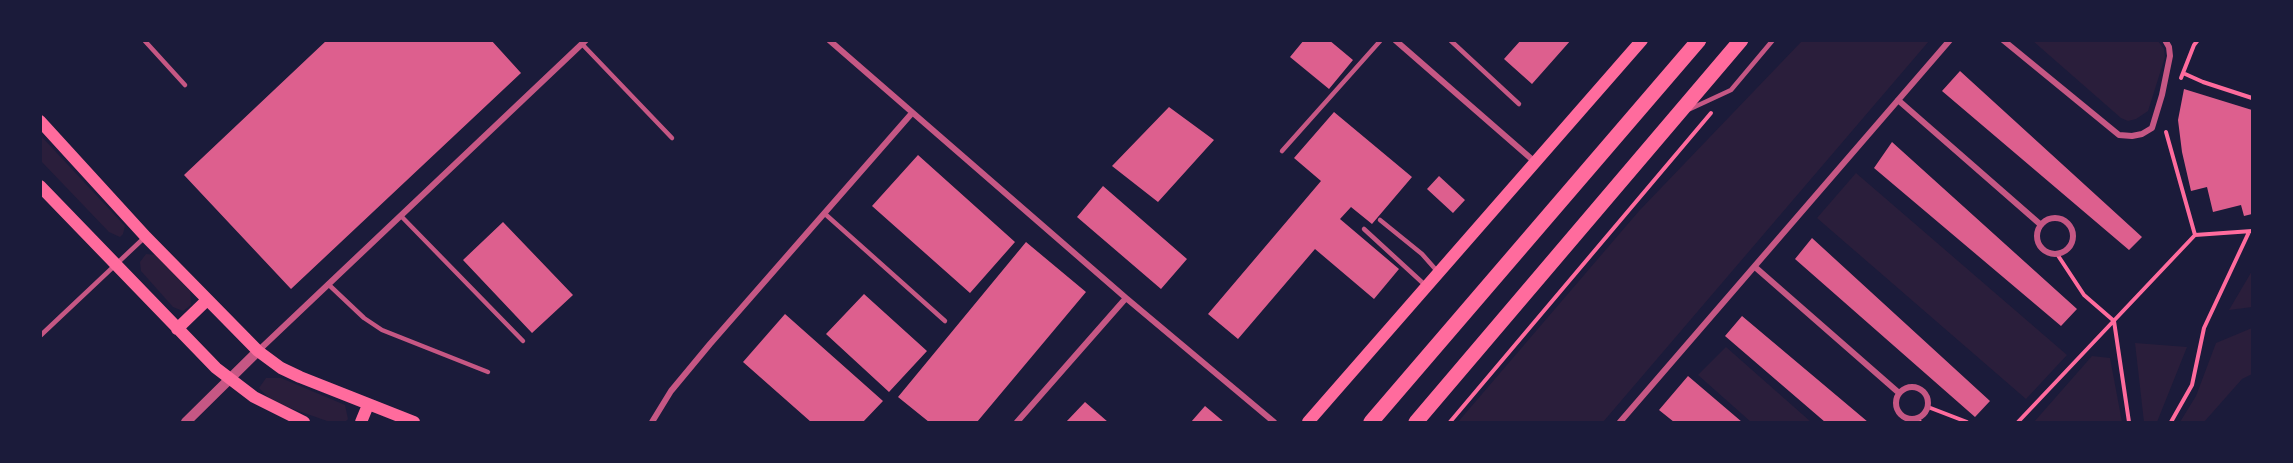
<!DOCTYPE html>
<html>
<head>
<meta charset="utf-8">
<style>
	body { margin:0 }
	#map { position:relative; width:2293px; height:463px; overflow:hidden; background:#1b1b3a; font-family:"Space Grotesk",sans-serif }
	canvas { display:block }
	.frame { position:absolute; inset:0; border:42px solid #1b1b3a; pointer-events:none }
</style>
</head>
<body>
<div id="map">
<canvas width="2293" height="463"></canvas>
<div class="frame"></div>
</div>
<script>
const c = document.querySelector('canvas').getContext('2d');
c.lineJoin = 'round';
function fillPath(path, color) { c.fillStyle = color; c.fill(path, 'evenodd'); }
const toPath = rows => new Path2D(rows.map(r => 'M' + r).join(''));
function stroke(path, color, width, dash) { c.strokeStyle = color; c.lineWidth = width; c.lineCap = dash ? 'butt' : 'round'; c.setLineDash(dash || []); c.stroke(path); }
fillPath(toPath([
	[1802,41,1929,41,1603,422,1458,422,1639,211],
	[2033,41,2158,41,2164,49,2165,57,2148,111,2136,119,2128,121,2121,118],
	[41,136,125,226,123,234,120,237,109,232,41,161],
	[1856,173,2067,355,2026,399,1817,218],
	[146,254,157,255,190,291,191,305,183,311,173,307,141,271,140,262],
	[2252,271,2252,307,2229,310],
	[2252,328,2252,374,2242,379,2204,422,2180,422,2196,396,2216,343],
	[2135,343,2187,347,2157,422,2144,422],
	[1726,347,1811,422,1751,422,1698,375],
	[2092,356,2110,358,2122,422,2034,422],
	[266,378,281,378,345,405,348,419,345,422,330,422,273,402,259,388]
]), '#2a1e3b');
fillPath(toPath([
	[327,40,491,40,521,73,291,289,184,175],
	[1304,40,1329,40,1353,60,1329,89,1290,57],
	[1521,40,1571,40,1532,84,1504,59],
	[1960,71,2142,237,2129,250,1942,91],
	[2184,89,2252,110,2252,214,2244,216,2241,205,2213,212,2207,187,2191,191,2182,152,2178,120],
	[1169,107,1214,140,1158,202,1112,166],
	[1334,112,1412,177,1372,224,1351,207,1340,219,1399,269,1374,299,1315,249,1238,339,1208,314,1321,181,1294,158],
	[1892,142,2077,309,2061,326,1874,168],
	[918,155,1015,242,970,293,872,206],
	[1439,176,1465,200,1453,213,1427,189],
	[1103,186,1187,259,1161,289,1077,217],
	[503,222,573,295,532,333,463,260],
	[1812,238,1990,401,1975,417,1795,259],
	[1026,242,1086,292,977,422,929,422,898,397],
	[864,294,927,351,889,392,826,334],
	[785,314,883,401,863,422,811,422,743,362],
	[1742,316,1868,422,1825,422,1725,336],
	[1688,376,1742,422,1674,422,1659,410],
	[1085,402,1108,422,1066,422],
	[1205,406,1224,422,1191,422]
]), '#dd5f8e');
stroke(toPath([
	[2183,73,2203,82,2252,98],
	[2181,78,2194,45,2198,40],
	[2166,132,2195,235],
	[2057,254,2084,295,2114,321,2129,422],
	[1928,407,1967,422],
	[1917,418,1920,422],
	[1450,422,1711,113],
	[2018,422,2195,235,2252,231],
	[2171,422,2192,385,2204,328,2249,232]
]), '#ff6b9d', 4);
stroke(toPath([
	[144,40,185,85],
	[1450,40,1519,104],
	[582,44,672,138],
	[1690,109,1731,90,1773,40],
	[1282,151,1381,40],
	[824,213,945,321],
	[401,216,523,341],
	[1380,220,1422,254,1437,271],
	[1364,229,1425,285],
	[328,284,364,318,382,330,488,372],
	[40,336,145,237]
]), '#c65784', 4.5);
stroke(toPath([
	[829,40,1126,298,1274,422],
	[1395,40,1535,162],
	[2003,40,2119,135,2132,136,2142,134,2152,128,2162,95,2170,56,2169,47,2165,40],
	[1898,100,2041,225],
	'2037 236a18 18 0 1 1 36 0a18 18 0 1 1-36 0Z',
	[1755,267,1899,393],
	[258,351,586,40],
	'1896 403a16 16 0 1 1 32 0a16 16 0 1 1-32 0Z',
	[652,422,671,391,710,344,912,113],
	[1017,422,1126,298],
	[1620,422,1950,40]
]), '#c65784', 6);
stroke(toPath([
	[186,422,258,351]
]), '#c65784', 10);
stroke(toPath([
	[40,121,146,237,258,351,281,368,300,377,414,422],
	[40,186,216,368,254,397,304,422],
	[177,329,207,300],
	[361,422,368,405],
	[1308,422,1642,40]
]), '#ff6b9d', 12);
stroke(toPath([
	[1371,422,1699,40],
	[1416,422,1741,40]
]), '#ff6b9d', 15);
</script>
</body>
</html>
